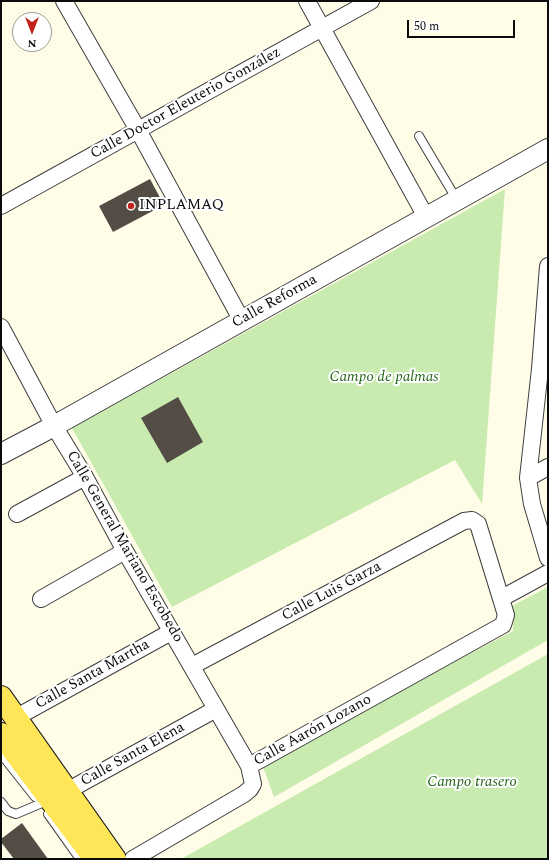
<!DOCTYPE html>
<html>
<head>
<meta charset="utf-8">
<style>
	body { margin:0 }
	#map { position:relative; width:549px; height:860px; overflow:hidden; background:#fffce8; font-family:Spectral,serif }
	canvas { display:block }
	.frame { position:absolute; inset:0; border:2px solid #0b0b0b; pointer-events:none }
	.north { position:absolute; left:12px; top:12px; width:40px; height:40px; box-sizing:border-box; background:#fff; border:1px solid #9d9d9d; border-radius:50%; rotate:180deg; font-size:11px; font-weight:700; line-height:16px; text-align:center; color:#0b0b0b }
	.north::after { content:''; display:block; margin:auto; width:14px; height:18px; background:#c1231c; clip-path:polygon(50% 0,100% 100%,50% 72%,0 100%) }
	.scale { position:absolute; left:407px; top:20px; width:108px; height:18px; box-sizing:border-box; border:2px solid #0b0b0b; border-top:0; padding-left:5px; font-size:12px; line-height:14px; white-space:nowrap; color:#0b0b0b; -webkit-text-stroke:3px #fff; paint-order:stroke }
</style>
</head>
<body>
<div id="map">
<canvas width="549" height="860"></canvas>
<div class="frame"></div>
<div class="north">N</div>
<div class="scale">50 m</div>
</div>
<script>
const c = document.querySelector('canvas').getContext('2d');
c.lineJoin = 'round';
function fillPath(path, color) { c.fillStyle = color; c.fill(path, 'evenodd'); }
const toPath = rows => new Path2D(rows.map(r => 'M' + r).join(''));
function stroke(path, color, width, dash) { c.strokeStyle = color; c.lineWidth = width; c.lineCap = dash ? 'butt' : 'round'; c.setLineDash(dash || []); c.stroke(path); }
function drawText(font, color, halo, rows, align = 'center') {
  c.font = font + ' Spectral,serif'; c.lineWidth = 4; c.setLineDash([]); c.textBaseline = 'middle'; c.strokeStyle = halo; c.fillStyle = color; for (const [text, x, y, turn = 0] of rows) {
    c.save(); c.translate(x, y); c.rotate((+turn || 0) * Math.PI / 180); c.textAlign = isNaN(turn) ? turn : align; if (halo) c.strokeText(text, 0, 0); c.fillText(text, 0, 0); c.restore();
  }
}
fillPath(toPath([
	[505,189,482,504,455,460,172,607,72,428],
	[548,587,548,640,274,797,262,764,513,631,512,606],
	[548,654,548,859,181,859]
]), '#c9ebb0');
fillPath(toPath([
	[150,179,164,205,113,232,99,206],
	[178,397,203,442,167,463,141,418],
	[22,823,48,859,14,859,1,842,1,839]
]), '#544d46');
const service = toPath([
	[419,136,457,200],
	[1,754,35,797],
	[1,802,8,811,16,814,49,800],
	[48,814,80,859]
]);
const minor = toPath([
	[64,1,138,130,242,321],
	[307,1,426,217],
	[1,206,371,1],
	[548,266,540,369,528,478,532,504,548,558],
	[1,327,54,426,85,477,125,551,249,766],
	[528,478,548,467],
	[17,514,85,477],
	[502,598,548,573],
	[41,599,125,551],
	[15,718,171,632],
	[58,796,216,709],
	[133,859,244,794,250,789,253,784,249,766,503,625,506,615,478,524,472,520,464,521,192,666]
]);
const tertiary = toPath([
	[1,454,54,426,548,149]
]);
const primary = toPath([
	[1,697,115,859],
	[1,734,95,859]
]);
stroke(service, '#3e3e3e', 10);
stroke(minor, '#3e3e3e', 18);
stroke(tertiary, '#3e3e3e', 22);
stroke(primary, '#1c1c1c', 24);
stroke(service, '#fff', 8);
stroke(minor, '#fff', 16);
stroke(tertiary, '#fff', 20);
stroke(primary, '#ffe558', 22);
for (const [x, y, r, color] of [
	[131,206,4,"#c1231c"]
]) { const dot = new Path2D(); dot.arc(x, y, r, 0, 2 * Math.PI); c.fillStyle = color; c.fill(dot); stroke(dot, '#fff', 1.5); }
drawText('15px', '#0b0b0b', '#fff', [
	["Calle Doctor Eleuterio González",186,104,-29],
	["Calle Reforma",275,302,-29],
	["Calle General Mariano Escobedo",124,547,60],
	["Calle Luis Garza",332,592,-28],
	["Calle Santa Martha",93,675,-29],
	["Calle Aarón Lozano",313,731,-29],
	["Calle Santa Elena",133,755,-29]
]);
drawText('15px', '#0b0b0b', '#fff', [
	["INPLAMAQ",139,206]
], 'left');
drawText('italic 15px', '#226518', '#fff', [
	["Campo de palmas",384,378],
	["Campo trasero",472,783]
]);
</script>
</body>
</html>
